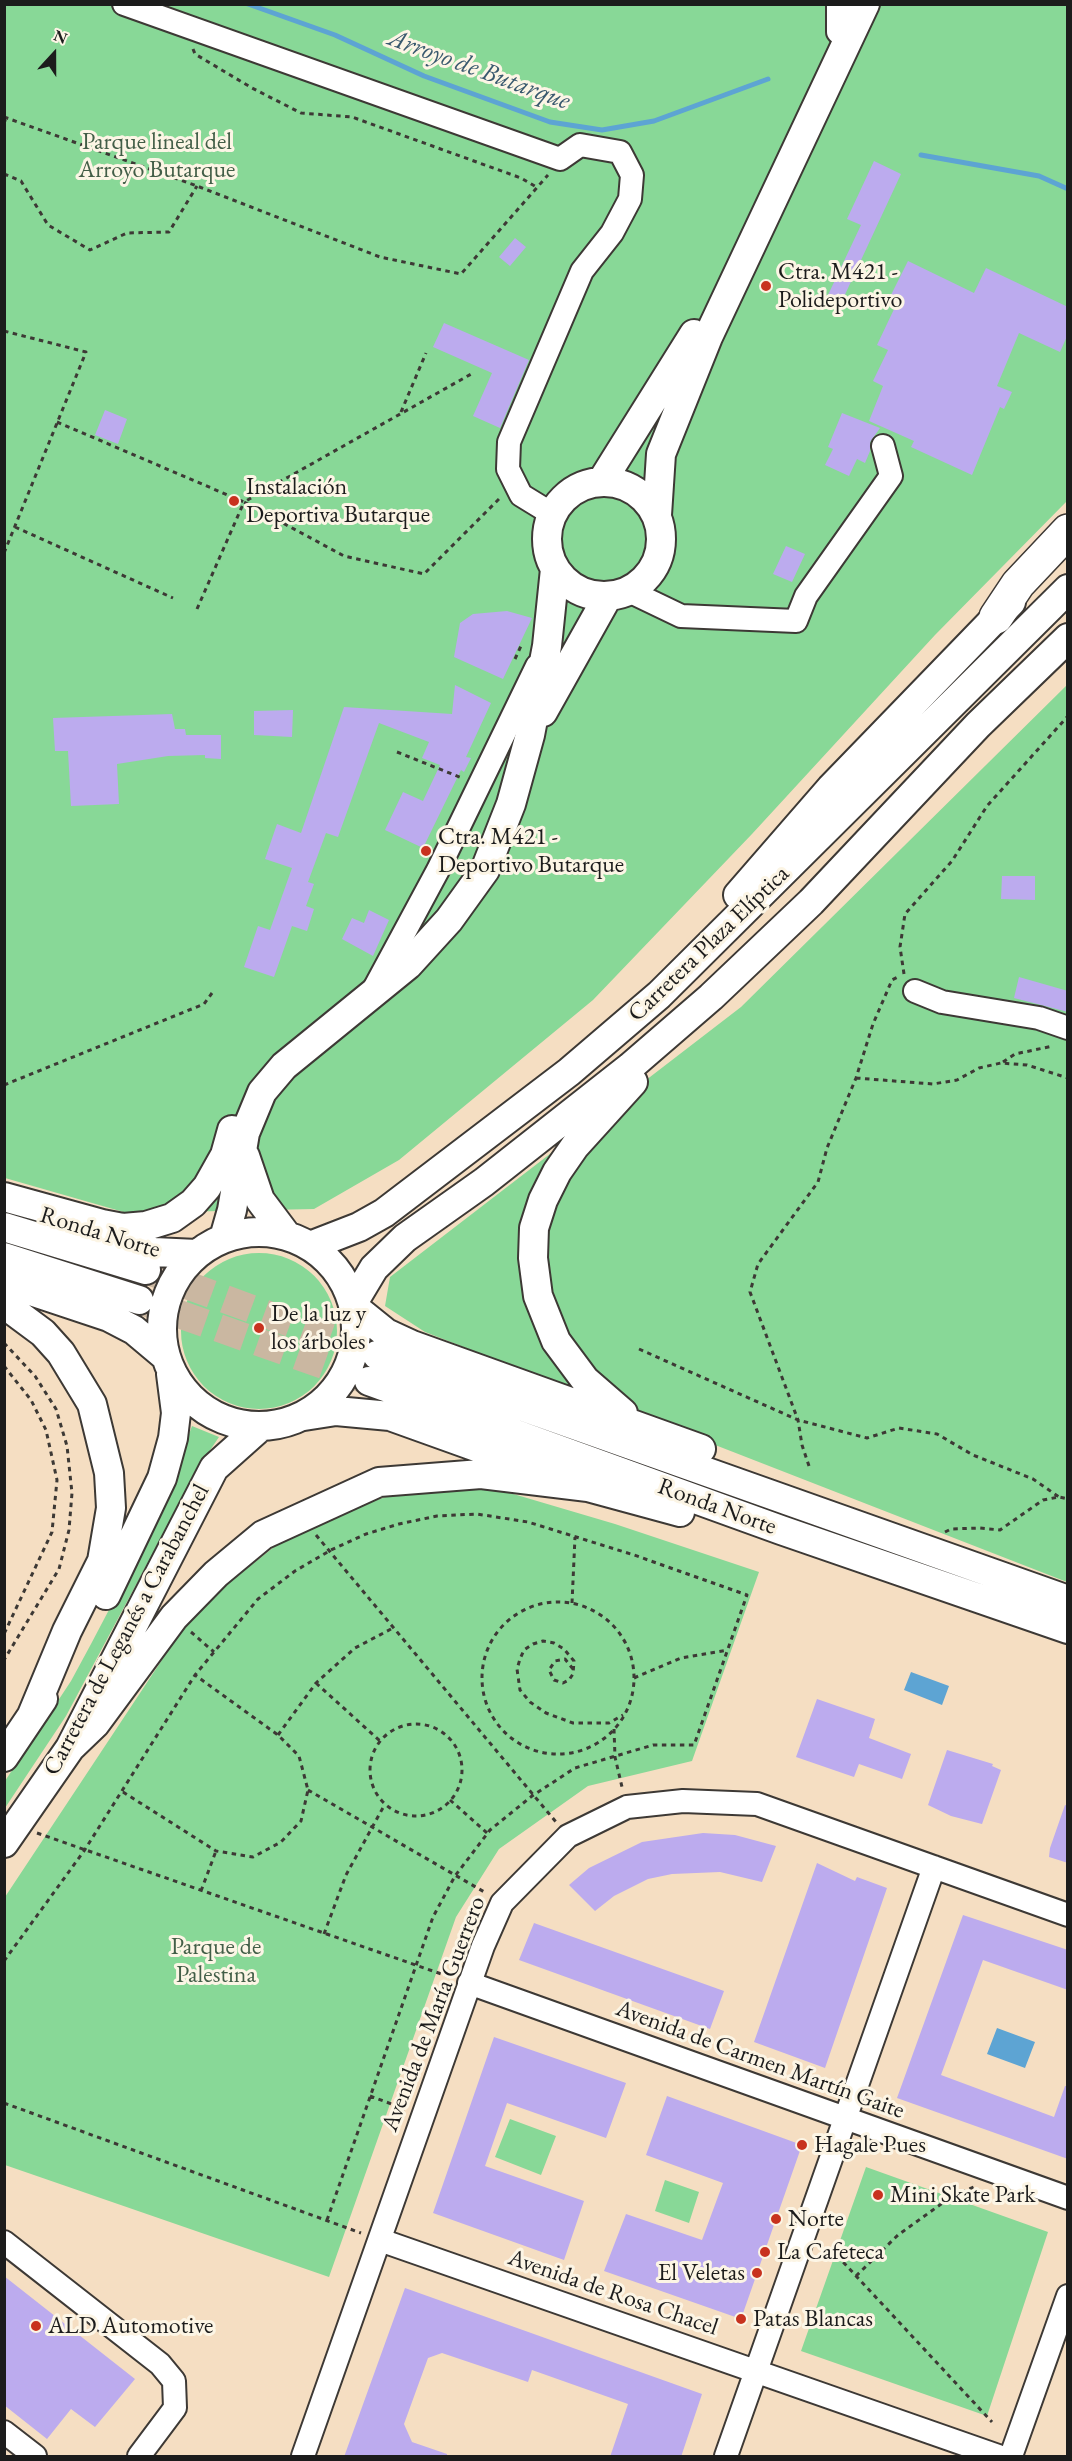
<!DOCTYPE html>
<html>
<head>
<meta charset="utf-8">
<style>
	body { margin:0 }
	#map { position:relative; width:1072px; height:2461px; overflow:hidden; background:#f5dec2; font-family:"EB Garamond",serif }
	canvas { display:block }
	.frame { position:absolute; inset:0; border:6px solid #1c1c1c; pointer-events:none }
	.north { position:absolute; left:24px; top:24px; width:60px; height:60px; -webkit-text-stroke:4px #fcf5e5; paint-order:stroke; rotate:21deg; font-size:16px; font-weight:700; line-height:24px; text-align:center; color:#1c1c1c }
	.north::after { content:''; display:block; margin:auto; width:21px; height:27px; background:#1c1c1c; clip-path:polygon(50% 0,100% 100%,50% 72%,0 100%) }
</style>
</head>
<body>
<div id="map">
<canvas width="1072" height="2461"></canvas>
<div class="frame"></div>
<div class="north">N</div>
</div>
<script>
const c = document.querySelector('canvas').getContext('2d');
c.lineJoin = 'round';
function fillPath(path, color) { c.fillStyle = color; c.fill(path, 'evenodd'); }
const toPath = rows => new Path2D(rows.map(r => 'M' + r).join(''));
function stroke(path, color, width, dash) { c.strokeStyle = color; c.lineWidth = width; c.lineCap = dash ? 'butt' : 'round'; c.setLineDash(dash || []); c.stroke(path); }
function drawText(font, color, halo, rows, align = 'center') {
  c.font = font + ' "EB Garamond",serif'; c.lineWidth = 6; c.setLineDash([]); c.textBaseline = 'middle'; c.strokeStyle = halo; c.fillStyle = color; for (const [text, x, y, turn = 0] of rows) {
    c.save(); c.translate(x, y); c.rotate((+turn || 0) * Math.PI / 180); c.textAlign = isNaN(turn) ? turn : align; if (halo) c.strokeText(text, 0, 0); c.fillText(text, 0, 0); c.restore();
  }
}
fillPath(toPath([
	[5,5,1067,5,1067,501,935,635,752,834,593,1000,399,1160,314,1209,127,1213,5,1178],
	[1067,685,1067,1582,425,1332,385,1306,390,1277,741,1007],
	'181 1331a78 78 0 1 1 156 0a78 78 0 1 1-156 0Z',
	[192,1426,219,1437,200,1465,66,1716,5,1808,5,1781,71,1681,91,1644,162,1509],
	[449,1475,615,1524,759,1572,692,1761,588,1786,499,1849,456,1917,329,2277,5,2165,5,1897,195,1610,299,1527],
	[510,2119,556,2136,541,2175,495,2157],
	[866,2167,1048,2232,987,2416,801,2351],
	[665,2180,699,2192,689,2223,655,2211]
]), '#88d897');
fillPath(toPath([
	[911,1672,949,1686,942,1705,904,1690],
	[997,2028,1035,2042,1025,2068,987,2054]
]), '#5da4d3');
stroke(toPath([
	[248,4,335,35,424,76,550,122,602,130,654,121,768,79],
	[921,155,1039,176,1068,189]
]), '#5da4d3', 5);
fillPath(toPath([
	[874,161,901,174,842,301,828,295,861,225,847,219],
	[515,238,526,247,510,266,499,257],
	[908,261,974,293,986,268,1068,307,1068,334,1060,352,1019,333,997,386,1012,392,1004,409,1000,407,972,475,911,447,914,441,869,421,883,386,873,381,888,350,877,345,896,305,888,301],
	[444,323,529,360,500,428,473,416,492,373,433,347],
	[105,410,127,419,118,444,95,435],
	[842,413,880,428,870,442,870,451,865,463,857,459,849,476,825,465,833,449,828,447],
	[786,546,805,554,792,582,773,574],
	[507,611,532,618,503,679,454,657,460,623,473,614],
	[455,685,491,703,466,757,471,758,464,772,461,770,423,848,385,830,403,792,423,801,440,765,422,758,429,742,379,723,338,837,326,833,308,882,314,884,306,906,314,909,307,931,292,926,274,977,244,967,258,926,270,930,292,868,265,859,277,824,301,833,344,707,452,714],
	[293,710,292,737,254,735,254,711],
	[172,714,175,729,185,729,186,735,221,735,221,759,205,758,205,755,168,756,117,764,119,804,71,806,68,751,55,751,53,718],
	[1002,876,1035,876,1035,900,1001,899],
	[369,910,389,920,373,956,342,939,352,918,364,923],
	[1019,977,1068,991,1068,1012,1014,998],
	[817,1699,875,1719,869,1738,911,1754,902,1779,859,1764,854,1777,796,1757],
	[947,1750,993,1764,992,1766,1001,1770,982,1824,951,1816,928,1805],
	[1065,1805,1068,1806,1068,1863,1049,1857,1050,1848],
	[703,1833,735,1835,776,1846,762,1882,720,1872,672,1874,648,1879,614,1896,595,1911,569,1885,589,1868,642,1842],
	[817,1863,855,1881,857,1877,887,1888,825,2068,754,2042],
	[963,1915,1068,1950,1068,1990,983,1960,941,2075,1054,2117,1065,2086,1068,2086,1068,2159,897,2098],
	[534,1923,724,1991,710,2029,519,1960],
	[494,2037,626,2083,606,2138,507,2103,485,2166,584,2201,564,2260,433,2213],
	[667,2096,802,2145,741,2319,604,2271,626,2214,702,2240,723,2183,646,2155],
	[4,2276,135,2379,95,2427,71,2409,47,2439,4,2405],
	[405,2288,702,2394,681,2457,610,2457,628,2404,532,2370,528,2382,442,2353,428,2358,404,2424,412,2442,447,2454,447,2457,344,2457]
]), '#bcabee');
stroke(toPath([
	[146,1270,377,1355],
	[139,1300,369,1381]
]), '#cab7a1', 28, [28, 14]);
const minor = toPath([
	[124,4,560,159,580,145,620,152,632,175,630,199,612,233,582,271,509,442,508,469,521,495,552,514],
	[838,4,838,32],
	[631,592,681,616,796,621,806,596,891,476,883,446],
	[375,987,438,870,537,666],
	[915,991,942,1002,1039,1018,1068,1028],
	[469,1983,1068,2198],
	[380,2240,998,2456],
	[4,2242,160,2364,174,2381,175,2408,139,2456],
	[4,2432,35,2456],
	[303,2456,483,1946,502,1903,568,1836,627,1807,683,1801,757,1804,1068,1915],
	[726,2456,934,1867],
	[1011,2456,1068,2296]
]);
const major = toPath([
	[602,481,694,334],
	'547 539a57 57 0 1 1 114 0a57 57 0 1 1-114 0Z',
	[657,515,661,454,708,337,865,4],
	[543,712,608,596],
	[738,895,831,788,1011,602],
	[245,1156,260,1200,287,1236],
	[4,1197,102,1224,123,1228,146,1226,172,1218,193,1203,207,1187,225,1155,232,1130],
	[4,1227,146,1270],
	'162 1329a97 97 0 1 1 194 0a97 97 0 1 1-194 0Z',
	[100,1235,154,1252,197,1254],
	[224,1238,232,1210,245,1133,262,1092,284,1066,408,965,449,920,485,870,511,804,530,735,547,646,555,569],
	[310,1246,359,1227,384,1213,569,1072,659,995,1068,589],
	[4,1257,139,1300],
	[4,1282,109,1317,134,1330,165,1356],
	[353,1303,374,1268,405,1238,484,1182,630,1067,711,997,811,902,978,725,1068,638],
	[4,1304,43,1333,61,1353,92,1404,109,1473,111,1508,102,1561,67,1631,32,1715],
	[355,1308,386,1333,412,1345,701,1449],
	[377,1355,1068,1600],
	[369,1381,781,1530,1068,1629],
	[623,1413,585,1380,556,1341,538,1296,533,1258,534,1228,543,1200,557,1172,575,1146,633,1082],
	[304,1416,336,1411,390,1416,588,1487,680,1512],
	[106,1595,162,1478,173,1438,176,1413,171,1374],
	[70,1748,95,1724,174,1617,216,1574,263,1535,379,1482,481,1474,588,1487],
	[4,1757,43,1699],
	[4,1843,70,1748,214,1468,260,1427]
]);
const highway = toPath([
	[996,617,1018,584,1068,531]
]);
stroke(minor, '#3d3935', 26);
stroke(major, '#3d3935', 32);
stroke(highway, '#3d3935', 36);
stroke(toPath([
	[193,49,195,54,252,88,301,113,352,117,521,178,538,188],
	[4,117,197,186,380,257,461,274,548,175],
	[4,124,6,117],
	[4,174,21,181,48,225,90,250,127,233,169,232,197,186],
	[4,331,86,352,4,553],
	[401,412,426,353],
	[57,422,244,502,473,373],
	[15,527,173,598],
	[197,609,244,502,344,556,424,574,501,497],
	[515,659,521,646],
	[397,752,462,778],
	[904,974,900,947,905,914,952,861,987,806,1068,716],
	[1003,1062,1015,1054,1053,1046],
	[856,1078,933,1084,957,1080,979,1068,1001,1063,1027,1065,1068,1078],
	[4,1085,204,1004,212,993],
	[4,1343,35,1376,56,1409,67,1446,72,1493,69,1530,59,1569,4,1660],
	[639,1349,798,1420,867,1438,899,1428,937,1434,973,1455,1033,1479,1059,1497],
	[4,1366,31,1400,46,1430,57,1480,52,1532,4,1634],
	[809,1466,802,1445,798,1420,750,1292,758,1264,818,1182,827,1148,856,1078,873,1024,892,980,900,976],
	[945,1532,951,1529,980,1528,1000,1530,1043,1500,1059,1497,1068,1499],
	[316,1535,556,1822],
	'482 1678a76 76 0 1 1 152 0a76 76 0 1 1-152 0Z',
	[572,1603,575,1537],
	[191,1632,214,1652],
	[573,1669,565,1659,555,1661,549,1670,554,1680,563,1683,569,1680,573,1674,574,1661,564,1649,554,1643,543,1641,533,1644,524,1650,520,1659,517,1669,520,1690,530,1702,546,1713,573,1723,609,1723,623,1715],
	[634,1678,681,1658,728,1650],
	[316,1683,380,1741],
	'370 1770a46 46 0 1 1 92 0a46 46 0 1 1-92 0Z',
	[614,1729,615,1757,622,1787],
	[278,1735,316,1683,355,1648,393,1628],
	[308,1790,486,1893],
	[123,1792,216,1851,253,1857,281,1842,301,1821,308,1790,299,1756,278,1735,195,1675],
	[450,1800,487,1833],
	[37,1833,450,1977],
	[201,1891,216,1851],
	[324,1934,346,1875,385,1804],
	[4,1961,84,1851,195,1675,258,1599,295,1571,331,1550,366,1534,399,1524,437,1516,477,1514,528,1522,634,1555,747,1595,694,1745,653,1745,575,1768,532,1796,490,1830,455,1876,433,1917,327,2220],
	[370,2096,405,2109],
	[4,2103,361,2233],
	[831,2249,992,2422],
	[856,2276,898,2235,951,2197,976,2186]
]), '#3d3935', 3, [4.5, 4.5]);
stroke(minor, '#fff', 22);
stroke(major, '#fff', 28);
stroke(highway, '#fff', 33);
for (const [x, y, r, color] of [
	[766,286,6,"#c8321e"],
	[234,501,6,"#c8321e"],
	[426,851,6,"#c8321e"],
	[259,1328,6,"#c8321e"],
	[802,2145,6,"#c8321e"],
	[878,2195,6,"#c8321e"],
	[776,2219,6,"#c8321e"],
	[765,2252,6,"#c8321e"],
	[757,2273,6,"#c8321e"],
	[741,2319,6,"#c8321e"],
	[36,2326,6,"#c8321e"]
]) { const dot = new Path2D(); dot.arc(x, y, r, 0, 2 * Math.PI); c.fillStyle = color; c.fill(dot); stroke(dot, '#fcf5e5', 2); }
drawText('24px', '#425e47', '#fcf5e5', [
	["Parque lineal del",157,142],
	["Arroyo Butarque",157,170],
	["Parque de",216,1947],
	["Palestina",216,1975]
]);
drawText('24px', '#1c1c1c', '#fcf5e5', [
	["Ctra. M421 -",778,272],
	["Polideportivo",778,300],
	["Instalación",246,487],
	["Deportiva Butarque",246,515],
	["Ctra. M421 -",438,837],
	["Deportivo Butarque",438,865],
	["De la luz y",271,1314],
	["los árboles",271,1342],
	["Hagale Pues",814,2145],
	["Mini Skate Park",890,2195],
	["Norte",788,2219],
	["La Cafeteca",777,2252],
	["El Veletas",745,2273,"right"],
	["Patas Blancas",753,2319],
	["ALD Automotive",48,2326]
], 'left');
drawText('24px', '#1c1c1c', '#fcf5e5', [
	["Carretera Plaza Elíptica",709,944,-44],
	["Ronda Norte",100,1233,17],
	["Ronda Norte",717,1507,20],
	["Carretera de Leganés a Carabanchel",127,1630,-62],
	["Avenida de María Guerrero",434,2014,-69],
	["Avenida de Carmen Martín Gaite",760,2060,20],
	["Avenida de Rosa Chacel",613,2293,19]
]);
drawText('italic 26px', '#39596e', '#fcf5e5', [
	["Arroyo de Butarque",479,70,20]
]);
</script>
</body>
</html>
